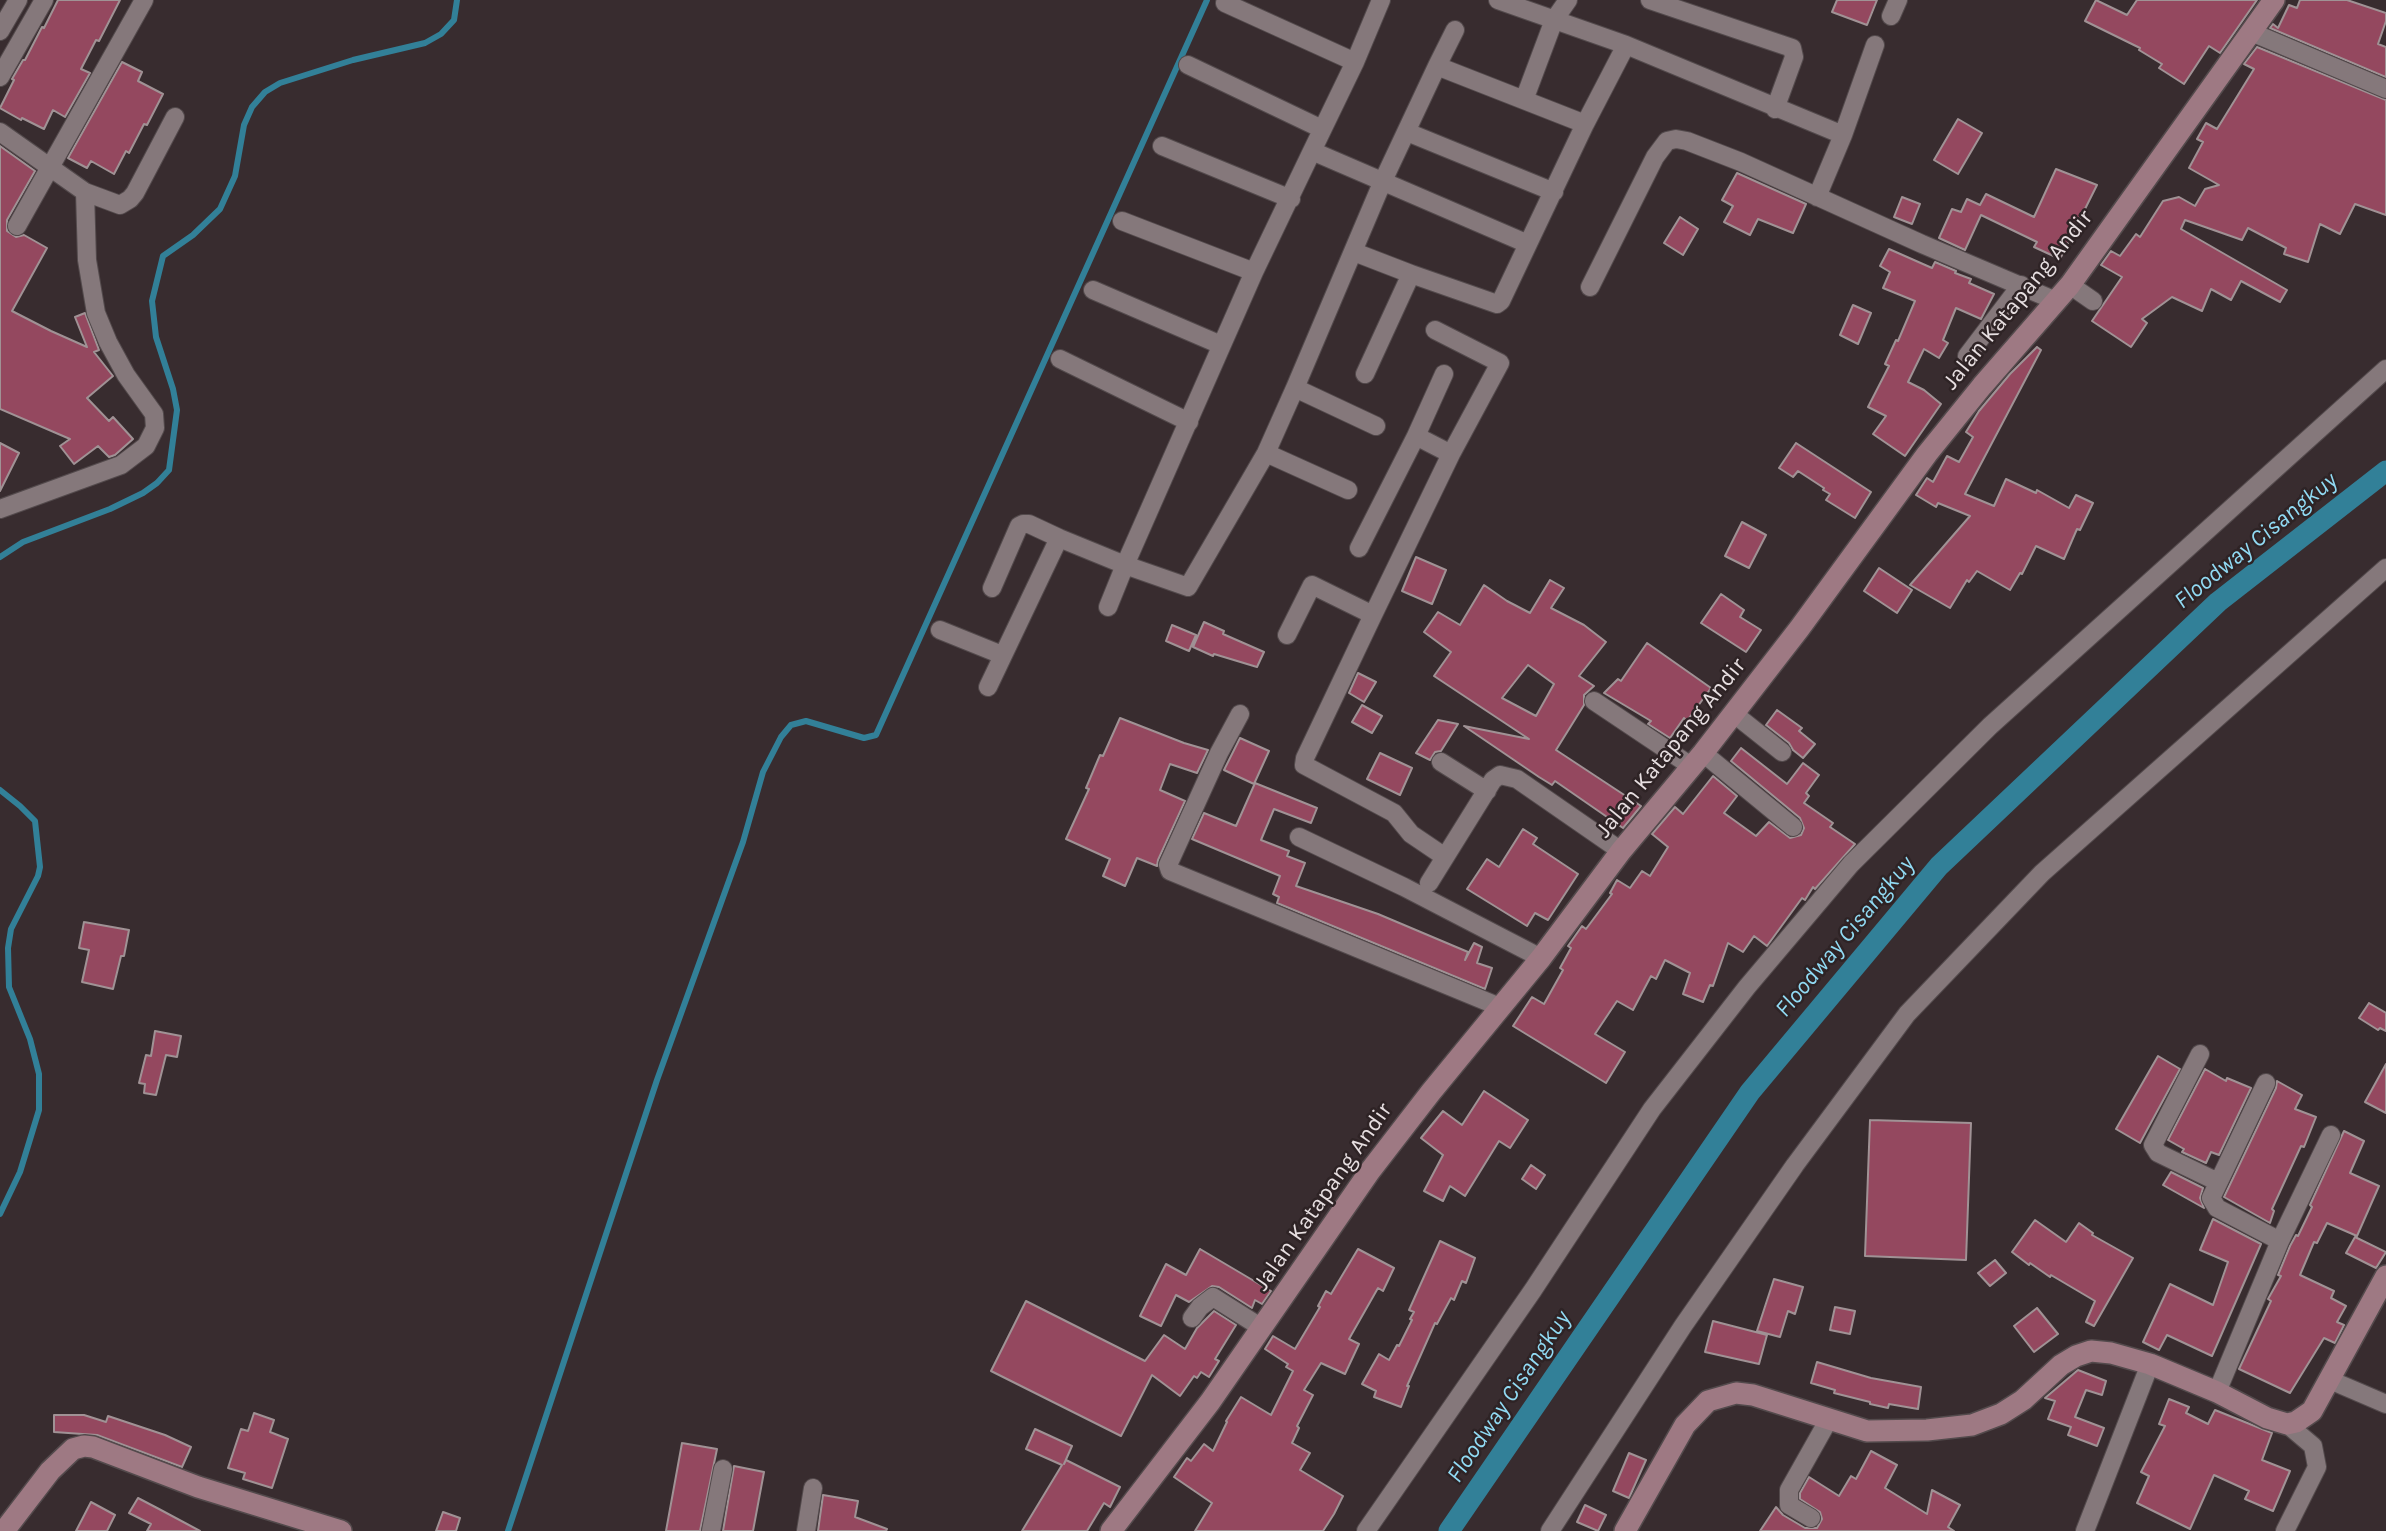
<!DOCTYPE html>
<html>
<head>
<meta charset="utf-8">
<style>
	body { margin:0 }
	canvas { display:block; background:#382c2f }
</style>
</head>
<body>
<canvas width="2386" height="1531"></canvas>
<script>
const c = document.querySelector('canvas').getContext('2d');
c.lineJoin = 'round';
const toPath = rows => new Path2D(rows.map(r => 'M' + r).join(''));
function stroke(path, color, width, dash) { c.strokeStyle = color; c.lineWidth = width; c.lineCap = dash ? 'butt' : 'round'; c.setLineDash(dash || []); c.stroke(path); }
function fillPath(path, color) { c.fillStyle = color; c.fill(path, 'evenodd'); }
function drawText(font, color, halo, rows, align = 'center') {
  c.font = font + ' Karla,sans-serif'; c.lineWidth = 5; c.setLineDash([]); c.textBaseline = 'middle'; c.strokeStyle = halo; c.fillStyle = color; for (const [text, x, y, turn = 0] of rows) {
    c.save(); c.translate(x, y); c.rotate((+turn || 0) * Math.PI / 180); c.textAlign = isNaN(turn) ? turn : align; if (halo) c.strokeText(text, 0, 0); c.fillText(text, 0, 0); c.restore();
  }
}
stroke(toPath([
	[0,557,23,542,110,509,143,493,157,483,169,470,177,410,173,389,156,337,152,301,163,256,193,235,220,209,235,176,244,125,252,107,265,92,280,83,353,60,425,43,441,34,454,20,457,0],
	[0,790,20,806,35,821,40,867,38,876,11,929,8,948,9,987,30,1039,39,1074,39,1110,20,1172,0,1214],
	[508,1531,657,1080,743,842,763,772,781,737,791,725,806,721,864,738,876,735,1207,0]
]), '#328098', 6);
stroke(toPath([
	[1449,1531,1750,1092,1939,866,2218,602,2386,471]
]), '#328098', 21);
const building = toPath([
	[58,0,120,0,99,41,96,40,81,69,90,73,65,117,53,110,44,129,22,118,21,120,0,108,14,80,12,79,23,60,25,60,42,27,44,28,58,0],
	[1837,0,1877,0,1867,25,1832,12,1837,0],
	[2096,0,2127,15,2137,0,2257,0,2220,53,2209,46,2184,84,2159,68,2162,64,2139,50,2140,48,2085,21,2096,0],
	[2300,0,2347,0,2386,13,2386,21,2378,44,2386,47,2386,77,2270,28,2273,24,2278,28,2289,5,2297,8,2300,0],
	[2257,47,2386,100,2386,215,2355,204,2340,234,2320,224,2308,262,2284,254,2286,248,2248,228,2242,240,2185,220,2181,229,2287,290,2280,302,2241,281,2231,300,2211,289,2202,311,2172,297,2142,319,2147,323,2131,347,2092,321,2122,277,2101,265,2111,251,2120,256,2136,234,2140,237,2163,201,2179,197,2195,206,2205,189,2219,185,2189,168,2203,142,2197,139,2206,123,2217,129,2254,69,2244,64,2257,47],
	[122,62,142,72,138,81,163,94,147,125,144,124,129,153,126,151,114,174,91,161,87,168,68,158,122,62],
	[1958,119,1982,133,1958,174,1934,160,1958,119],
	[0,146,35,171,7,220,7,231,16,237,24,235,47,248,12,311,51,331,87,347,75,317,85,313,99,350,94,352,113,376,87,398,109,421,113,417,133,439,115,455,109,457,98,446,74,464,60,446,70,439,0,409,0,146],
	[2056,169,2097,185,2060,259,2034,247,2037,242,1981,215,1965,250,1939,238,1952,209,1961,212,1967,199,1980,205,1986,194,2034,217,2056,169],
	[1737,173,1806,204,1793,233,1758,219,1750,235,1724,222,1733,206,1722,200,1737,173],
	[1902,197,1920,204,1912,224,1894,217,1902,197],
	[1680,217,1698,229,1683,255,1664,243,1680,217],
	[1889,249,1932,268,1935,262,1956,271,1955,273,1971,279,1969,283,1994,294,1981,319,1956,308,1943,340,1948,343,1939,358,1924,349,1908,382,1924,390,1941,404,1905,456,1873,434,1886,416,1868,407,1889,366,1885,364,1896,340,1898,341,1915,301,1883,288,1890,272,1880,266,1889,249],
	[1853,305,1871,313,1858,344,1840,335,1853,305],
	[2037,347,2041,350,1965,494,1994,506,2006,479,2036,493,2037,490,2069,508,2076,495,2093,503,2080,530,2077,529,2064,559,2036,546,2022,574,2020,573,2010,590,1977,571,1969,582,1967,580,1950,608,1910,585,1970,516,1938,503,1936,507,1916,495,1927,478,1933,482,1947,456,1959,462,1973,437,1966,432,1979,411,2010,374,2037,347],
	[0,443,19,453,0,491,0,443],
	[1796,443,1871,492,1855,518,1826,500,1830,494,1823,490,1824,488,1798,471,1793,477,1779,468,1796,443],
	[1742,522,1766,535,1749,568,1725,556,1742,522],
	[1416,557,1446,570,1432,604,1402,591,1416,557],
	[1879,568,1912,590,1897,613,1864,591,1879,568],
	[1550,580,1564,588,1551,608,1584,625,1606,642,1579,676,1594,686,1584,695,1584,705,1556,750,1641,806,1623,828,1555,781,1552,785,1539,777,1464,726,1529,739,1434,676,1451,652,1424,632,1438,612,1460,625,1484,585,1507,601,1530,613,1550,580],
	[1528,665,1554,684,1536,716,1502,698,1528,665],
	[1721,594,1744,610,1740,617,1761,630,1746,652,1701,623,1721,594],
	[1204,622,1224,631,1223,634,1264,652,1257,667,1214,654,1213,656,1193,647,1204,622],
	[1172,625,1196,635,1189,651,1166,641,1172,625],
	[1647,643,1711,688,1687,721,1684,718,1670,738,1648,724,1651,721,1604,693,1618,679,1621,681,1647,643],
	[1358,673,1376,682,1364,702,1349,693,1358,673],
	[1362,705,1382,716,1372,733,1352,722,1362,705],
	[1777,710,1802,728,1799,731,1815,744,1803,758,1793,750,1789,743,1766,725,1777,710],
	[1120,718,1184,743,1208,750,1197,773,1170,764,1160,790,1185,801,1158,860,1157,866,1137,858,1125,886,1103,876,1110,859,1066,839,1089,789,1086,788,1100,755,1103,756,1120,718],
	[1438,720,1458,724,1441,751,1435,752,1430,760,1416,753,1438,720],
	[1240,738,1269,751,1254,784,1224,770,1240,738],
	[1741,748,1787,784,1803,763,1819,775,1806,793,1809,796,1804,803,1833,823,1830,827,1855,844,1815,889,1813,887,1805,900,1802,898,1767,946,1754,936,1743,952,1728,943,1713,986,1710,985,1703,1002,1683,994,1690,973,1665,960,1656,979,1651,976,1633,1010,1617,1001,1595,1034,1625,1052,1606,1083,1513,1026,1532,997,1544,1004,1563,970,1560,968,1571,948,1568,946,1582,926,1586,929,1612,894,1610,893,1617,880,1630,888,1642,871,1650,876,1668,847,1652,834,1675,807,1683,814,1713,776,1737,796,1724,813,1756,836,1769,822,1790,838,1801,835,1804,828,1800,818,1731,761,1741,748],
	[1380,753,1412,768,1400,795,1367,779,1380,753],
	[1255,783,1317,808,1311,823,1274,809,1261,840,1289,851,1287,856,1305,863,1296,886,1378,914,1468,952,1465,960,1474,943,1482,947,1477,963,1492,968,1485,989,1277,903,1279,897,1273,894,1280,876,1192,839,1204,813,1236,826,1255,783],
	[1523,829,1537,838,1533,844,1578,874,1548,920,1535,913,1527,926,1467,889,1487,859,1499,867,1523,829],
	[84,922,129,930,124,956,121,956,113,989,82,982,89,950,79,948,84,922],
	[2369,1003,2386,1013,2386,1031,2380,1028,2378,1030,2359,1018,2369,1003],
	[155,1031,181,1036,177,1057,166,1055,156,1095,144,1093,145,1084,139,1083,146,1055,151,1056,155,1031],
	[2158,1056,2180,1069,2140,1143,2116,1129,2158,1056],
	[2386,1064,2386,1113,2365,1102,2386,1064],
	[2205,1069,2226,1081,2227,1078,2251,1088,2219,1155,2211,1152,2206,1163,2182,1152,2184,1149,2168,1140,2205,1069],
	[2277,1081,2302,1095,2295,1109,2316,1117,2304,1147,2301,1146,2272,1209,2274,1211,2270,1223,2224,1197,2276,1088,2277,1081],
	[1484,1091,1528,1120,1510,1148,1499,1141,1465,1196,1450,1186,1443,1201,1424,1191,1443,1155,1421,1138,1443,1111,1462,1125,1484,1091],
	[1870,1120,1971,1123,1966,1260,1865,1256,1870,1120],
	[2344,1131,2364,1141,2350,1173,2379,1186,2357,1236,2327,1223,2317,1243,2314,1242,2300,1275,2334,1291,2331,1298,2346,1306,2337,1322,2344,1325,2335,1343,2324,1338,2290,1393,2239,1369,2271,1301,2268,1299,2281,1276,2278,1275,2290,1246,2296,1235,2298,1236,2312,1207,2310,1205,2344,1131],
	[1531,1165,1545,1175,1536,1189,1522,1179,1531,1165],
	[2171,1172,2203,1188,2200,1198,2204,1208,2163,1185,2171,1172],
	[2213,1219,2261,1244,2212,1356,2167,1335,2159,1350,2143,1342,2170,1284,2213,1305,2228,1262,2200,1250,2213,1219],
	[2035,1220,2066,1242,2079,1223,2093,1233,2092,1235,2133,1258,2094,1326,2086,1322,2095,1301,2051,1275,2050,1277,2030,1263,2029,1265,2012,1252,2035,1220],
	[2355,1237,2386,1252,2376,1268,2346,1253,2355,1237],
	[1440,1241,1475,1258,1466,1283,1462,1281,1454,1300,1451,1298,1437,1324,1435,1323,1407,1386,1409,1386,1401,1407,1374,1397,1376,1391,1362,1384,1379,1354,1389,1360,1397,1345,1399,1346,1412,1320,1410,1319,1414,1312,1409,1310,1440,1241],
	[1200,1249,1271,1291,1262,1304,1255,1300,1252,1308,1219,1287,1212,1286,1189,1302,1176,1295,1161,1326,1140,1316,1166,1264,1186,1275,1200,1249],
	[1358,1249,1394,1268,1383,1291,1378,1288,1349,1339,1359,1344,1345,1374,1321,1363,1304,1390,1313,1395,1297,1426,1299,1428,1292,1443,1310,1453,1300,1470,1343,1496,1334,1514,1323,1531,1195,1531,1212,1503,1174,1477,1187,1458,1191,1461,1204,1444,1213,1451,1227,1422,1226,1421,1241,1397,1271,1415,1293,1371,1286,1367,1288,1364,1265,1349,1273,1336,1295,1349,1320,1307,1318,1306,1326,1291,1331,1294,1358,1249],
	[1995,1260,2006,1273,1990,1286,1978,1273,1995,1260],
	[1774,1279,1803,1287,1795,1314,1788,1311,1780,1337,1757,1331,1774,1279],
	[1026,1301,1145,1361,1164,1335,1185,1349,1197,1328,1214,1311,1236,1325,1215,1359,1219,1361,1209,1377,1201,1372,1197,1378,1194,1376,1180,1396,1152,1375,1121,1436,991,1371,1026,1301],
	[1835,1307,1855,1311,1850,1334,1830,1330,1835,1307],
	[2037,1308,2058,1334,2034,1352,2014,1326,2037,1308],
	[1713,1321,1767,1335,1759,1364,1705,1352,1713,1321],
	[1817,1362,1871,1378,1921,1387,1918,1409,1889,1404,1888,1408,1870,1404,1870,1402,1834,1393,1835,1390,1811,1383,1817,1362],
	[2078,1370,2106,1381,2102,1395,2086,1390,2075,1417,2104,1428,2097,1446,2068,1435,2071,1427,2048,1419,2055,1401,2045,1398,2078,1370],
	[2169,1399,2189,1407,2186,1413,2208,1424,2215,1410,2272,1433,2262,1460,2290,1471,2273,1511,2245,1499,2249,1491,2214,1475,2190,1529,2137,1503,2149,1476,2141,1472,2165,1426,2159,1424,2169,1399],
	[254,1413,274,1420,270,1432,288,1439,272,1488,243,1479,245,1473,228,1468,241,1429,248,1431,254,1413],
	[54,1415,84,1415,106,1422,108,1416,165,1435,191,1447,182,1467,97,1435,54,1432,54,1415],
	[1035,1429,1072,1446,1064,1464,1066,1460,1120,1487,1110,1507,1104,1503,1087,1531,1022,1531,1062,1465,1026,1449,1035,1429],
	[682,1443,717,1449,700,1531,666,1531,682,1443],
	[1871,1451,1897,1465,1885,1488,1927,1514,1932,1490,1960,1505,1948,1527,1954,1531,1760,1531,1776,1507,1783,1515,1805,1528,1817,1528,1822,1519,1820,1512,1800,1499,1800,1493,1809,1477,1839,1496,1851,1476,1856,1479,1871,1451],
	[1629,1453,1646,1460,1629,1498,1613,1491,1629,1453],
	[734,1466,764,1472,753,1531,723,1531,734,1466],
	[823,1495,858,1501,855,1517,887,1529,886,1531,818,1531,823,1495],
	[138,1498,159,1509,200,1531,147,1531,151,1524,129,1513,138,1498],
	[91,1502,115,1515,107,1531,76,1531,91,1502],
	[1585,1505,1606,1515,1598,1531,1577,1522,1585,1505],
	[443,1512,460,1518,456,1531,436,1531,443,1512]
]);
fillPath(building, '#94485f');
stroke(building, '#a09295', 2);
const street = toPath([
	[1498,0,1626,45,1843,135],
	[1650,0,1792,48,1794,57,1775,109],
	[1225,3,1355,62],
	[1891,16,1898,0],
	[0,31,18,0],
	[2251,32,2386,89],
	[1188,65,1322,129],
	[1437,66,1455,30],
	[0,77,44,0],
	[1524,100,1554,20,1568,0],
	[0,132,85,192,120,205,130,199,135,193,175,117],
	[1407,132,1554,192],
	[1162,146,1291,199],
	[1312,151,1355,62,1381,0],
	[1817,197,1843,135,1875,45],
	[1122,221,1254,272],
	[17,226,144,0],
	[1354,252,1411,274],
	[2070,285,2093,301],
	[1590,287,1655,157,1667,141,1676,139,1687,141,1741,162,1922,244,2056,301],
	[1093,290,1221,345],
	[1435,330,1500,363,1451,454,1373,615,1305,758,1304,765,1394,813,1411,834,1445,857],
	[1967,356,2021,285],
	[1060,359,1189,422],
	[1365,374,1411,274,1497,304,1501,301,1528,244],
	[1444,374,1416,436,1451,454],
	[1376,426,1295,388,1382,183,1437,66,1585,124],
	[1266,453,1348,490],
	[0,509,121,465,146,446,155,428,154,414,126,375,108,342,96,313,87,260,85,192],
	[1359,548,1416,436],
	[992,588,1019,526,1023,524,1029,524,1059,538],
	[1108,607,1125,565,1188,587,1266,453,1295,388],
	[940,630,1002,655],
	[1287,635,1312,585,1373,615],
	[988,687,1059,538,1125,565,1254,272,1312,151,1528,244,1585,124,1626,45],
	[1594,701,1691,766],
	[1733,713,1782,752],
	[1240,714,1219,753,1168,865,1170,871,1500,1007],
	[1703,753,1793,827],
	[1441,762,1487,791],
	[1299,837,1404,887,1541,958],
	[1429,883,1493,780,1500,775,1517,779,1621,851],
	[2200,1054,2153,1145,2158,1153,2218,1182],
	[2266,1083,2211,1198,2217,1208,2280,1241],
	[1192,1318,1200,1307,1213,1297,1262,1328],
	[2330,1380,2386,1404],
	[2217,1392,2280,1241,2331,1135],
	[1811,1518,1789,1505,1789,1490,1829,1419],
	[711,1531,723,1469],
	[806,1531,813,1488],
	[1366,1531,1533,1290,1652,1109,1747,987,1851,864,1990,726,2386,369],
	[1550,1531,1683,1326,1795,1165,1907,1014,2042,873,2386,568],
	[2085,1531,2150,1364],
	[2285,1531,2317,1467,2313,1446,2287,1424]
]);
const secondary = toPath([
	[4,1531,50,1471,73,1449,84,1446,93,1447,198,1487,341,1531],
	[1111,1531,1210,1402,1370,1171,1431,1092,1541,958,1621,851,1703,753,1799,629,1927,454,1982,386,2070,285,2274,0],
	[1625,1531,1685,1425,1708,1401,1736,1393,1753,1395,1867,1431,1927,1430,1972,1425,2001,1414,2023,1400,2061,1365,2076,1356,2091,1351,2111,1353,2150,1364,2217,1392,2267,1418,2287,1424,2296,1422,2312,1411,2386,1276]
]);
stroke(street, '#534a4c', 20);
stroke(secondary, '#534a4c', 24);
stroke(street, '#85787b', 18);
stroke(secondary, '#9e7983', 21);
drawText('23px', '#e7dfe1', '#2e2325', [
	["Jalan Katapang Andir",2018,300,-51],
	["Jalan Katapang Andir",1671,748,-51],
	["Jalan Katapang Andir",1323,1197,-55]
]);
drawText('italic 24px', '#91daf3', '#2e2325', [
	["Floodway Cisangkuy",2256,541,-39],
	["Floodway Cisangkuy",1845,937,-50],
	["Floodway Cisangkuy",1509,1397,-56]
]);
</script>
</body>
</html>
